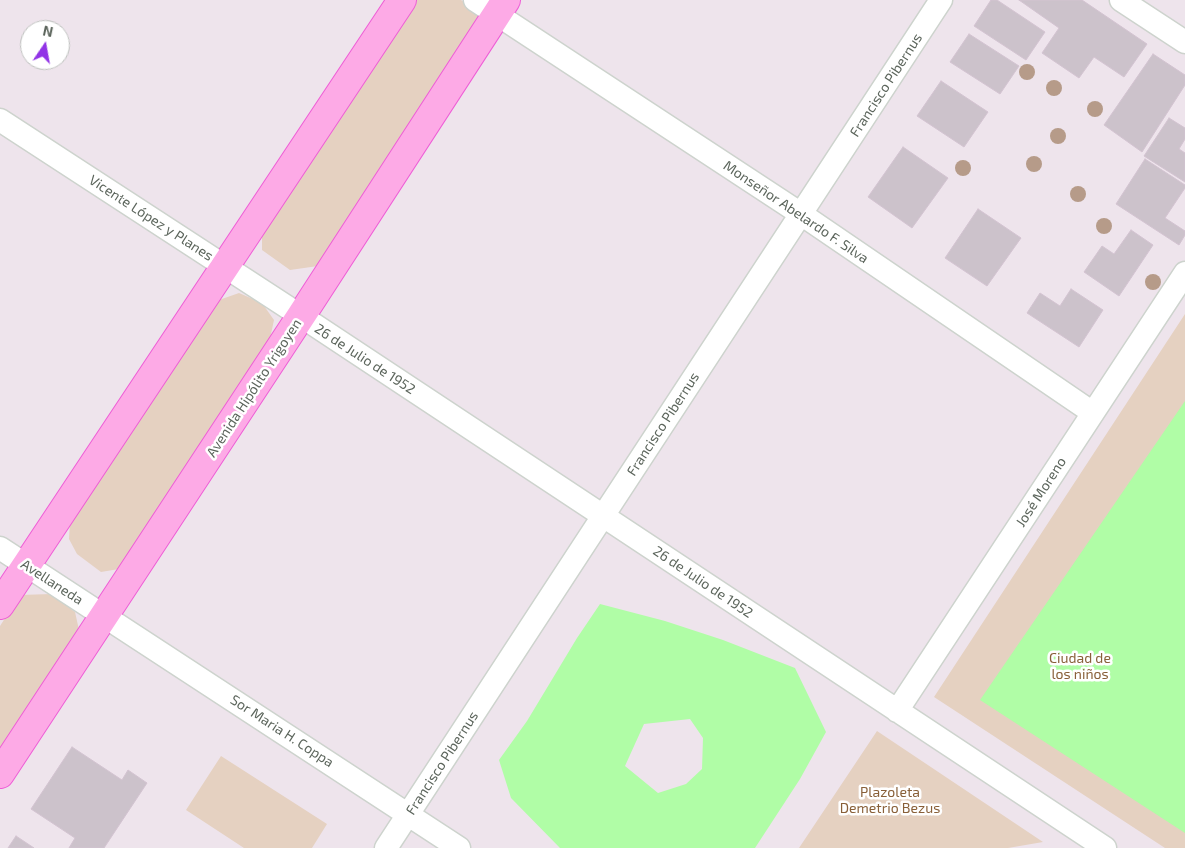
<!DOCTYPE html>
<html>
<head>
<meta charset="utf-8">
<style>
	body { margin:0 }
	#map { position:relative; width:1185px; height:848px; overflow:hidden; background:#eee4ec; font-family:"Exo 2",sans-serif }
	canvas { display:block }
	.north { position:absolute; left:20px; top:20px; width:50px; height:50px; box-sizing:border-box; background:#fff; border:1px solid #bec1be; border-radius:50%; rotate:12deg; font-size:14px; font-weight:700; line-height:20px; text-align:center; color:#5c655c }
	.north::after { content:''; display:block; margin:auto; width:18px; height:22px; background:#9133e6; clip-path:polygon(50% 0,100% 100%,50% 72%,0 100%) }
</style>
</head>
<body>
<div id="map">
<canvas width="1185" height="848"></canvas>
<div class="north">N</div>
</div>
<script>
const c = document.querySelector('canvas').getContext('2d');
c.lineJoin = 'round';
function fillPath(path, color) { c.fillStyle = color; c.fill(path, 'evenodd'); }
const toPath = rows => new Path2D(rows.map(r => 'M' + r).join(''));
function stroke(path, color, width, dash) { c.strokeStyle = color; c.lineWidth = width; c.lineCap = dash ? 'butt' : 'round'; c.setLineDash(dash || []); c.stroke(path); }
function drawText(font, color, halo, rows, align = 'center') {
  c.font = font + ' "Exo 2",sans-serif'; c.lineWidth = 5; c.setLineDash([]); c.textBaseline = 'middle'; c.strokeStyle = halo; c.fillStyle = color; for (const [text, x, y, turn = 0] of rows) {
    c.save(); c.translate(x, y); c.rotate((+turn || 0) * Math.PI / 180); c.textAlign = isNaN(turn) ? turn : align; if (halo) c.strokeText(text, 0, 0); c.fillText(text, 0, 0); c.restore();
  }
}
fillPath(toPath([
	[416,0,461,0,483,14,318,266,290,270,262,250,262,229],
	[239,293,262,303,274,320,268,348,125,568,101,572,77,554,69,539,70,522,219,300],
	[1185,314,1185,848,1165,848,934,697],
	[51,594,75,612,79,630,0,752,0,626,20,595],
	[877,731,1043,842,1008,848,799,848],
	[221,756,327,824,312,848,244,848,186,810]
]), '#e5d1c1');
fillPath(toPath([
	[1185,401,1185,833,980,700],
	[600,604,665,621,723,640,795,668,826,732,800,779,755,848,560,848,511,798,499,760,527,721,577,638],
	[690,719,703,738,702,769,686,784,658,793,625,766,644,724]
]), '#b0fda6');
const building = toPath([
	[991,0,997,0,1045,32,1026,60,974,26,991,0],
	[1019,0,1082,0,1147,44,1124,77,1094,57,1079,78,1042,53,1059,28,1019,0],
	[969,34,1019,66,1000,94,950,62,969,34],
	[1153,54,1185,75,1185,85,1142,152,1104,125,1153,54],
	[941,81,988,112,964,147,917,116,941,81],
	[1169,118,1185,128,1185,139,1179,149,1185,153,1185,182,1144,156,1169,118],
	[903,147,948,178,912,228,868,197,903,147],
	[1145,159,1185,185,1185,188,1165,218,1185,231,1185,235,1179,245,1116,204,1145,159],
	[978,209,1021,238,987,286,945,258,978,209],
	[1131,230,1153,245,1119,296,1084,272,1102,246,1114,254,1131,230],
	[1071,289,1103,310,1079,347,1027,313,1040,293,1060,306,1071,289],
	[72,747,122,780,128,770,147,783,104,848,69,848,75,838,31,809,72,747],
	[16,836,34,848,8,848,16,836]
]);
fillPath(building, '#ccc2cb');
stroke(building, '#d3c3d1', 1);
const minor = toPath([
	[475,0,801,214,1093,413],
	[1121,0,1185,42],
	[0,120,301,316,1105,848],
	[0,548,459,848],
	[897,711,1185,273],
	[386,848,603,516,941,0]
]);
const major = toPath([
	[0,605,402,0],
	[0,774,301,316,506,0]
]);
stroke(minor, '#cdd3cd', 25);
stroke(major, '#ee5dd6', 30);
stroke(minor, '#fff', 22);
stroke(major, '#fdaae6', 28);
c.fillStyle = '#b69b89';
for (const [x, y] of [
	[1027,72],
	[1054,88],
	[1095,109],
	[1058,136],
	[1034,164],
	[963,168],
	[1078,194],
	[1104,226],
	[1153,282]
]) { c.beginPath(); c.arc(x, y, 8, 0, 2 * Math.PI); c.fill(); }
drawText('14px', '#5c655c', '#fff', [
	["Francisco Pibernus",886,85,-57],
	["Monseñor Abelardo F. Silva",796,212,34],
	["Vicente López y Planes",151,218,33],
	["26 de Julio de 1952",365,359,33],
	["Avenida Hipólito Yrigoyen",254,388,-57],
	["Francisco Pibernus",663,424,-57],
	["José Moreno",1041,492,-57],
	["Avellaneda",52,582,33],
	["26 de Julio de 1952",703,582,34],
	["Sor Maria H. Coppa",282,731,33],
	["Francisco Pibernus",442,763,-57]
]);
drawText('14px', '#885f38', '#fff', [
	["Ciudad de",1080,658],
	["los niños",1080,674],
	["Plazoleta",890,792],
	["Demetrio Bezus",890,808]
]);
</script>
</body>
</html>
